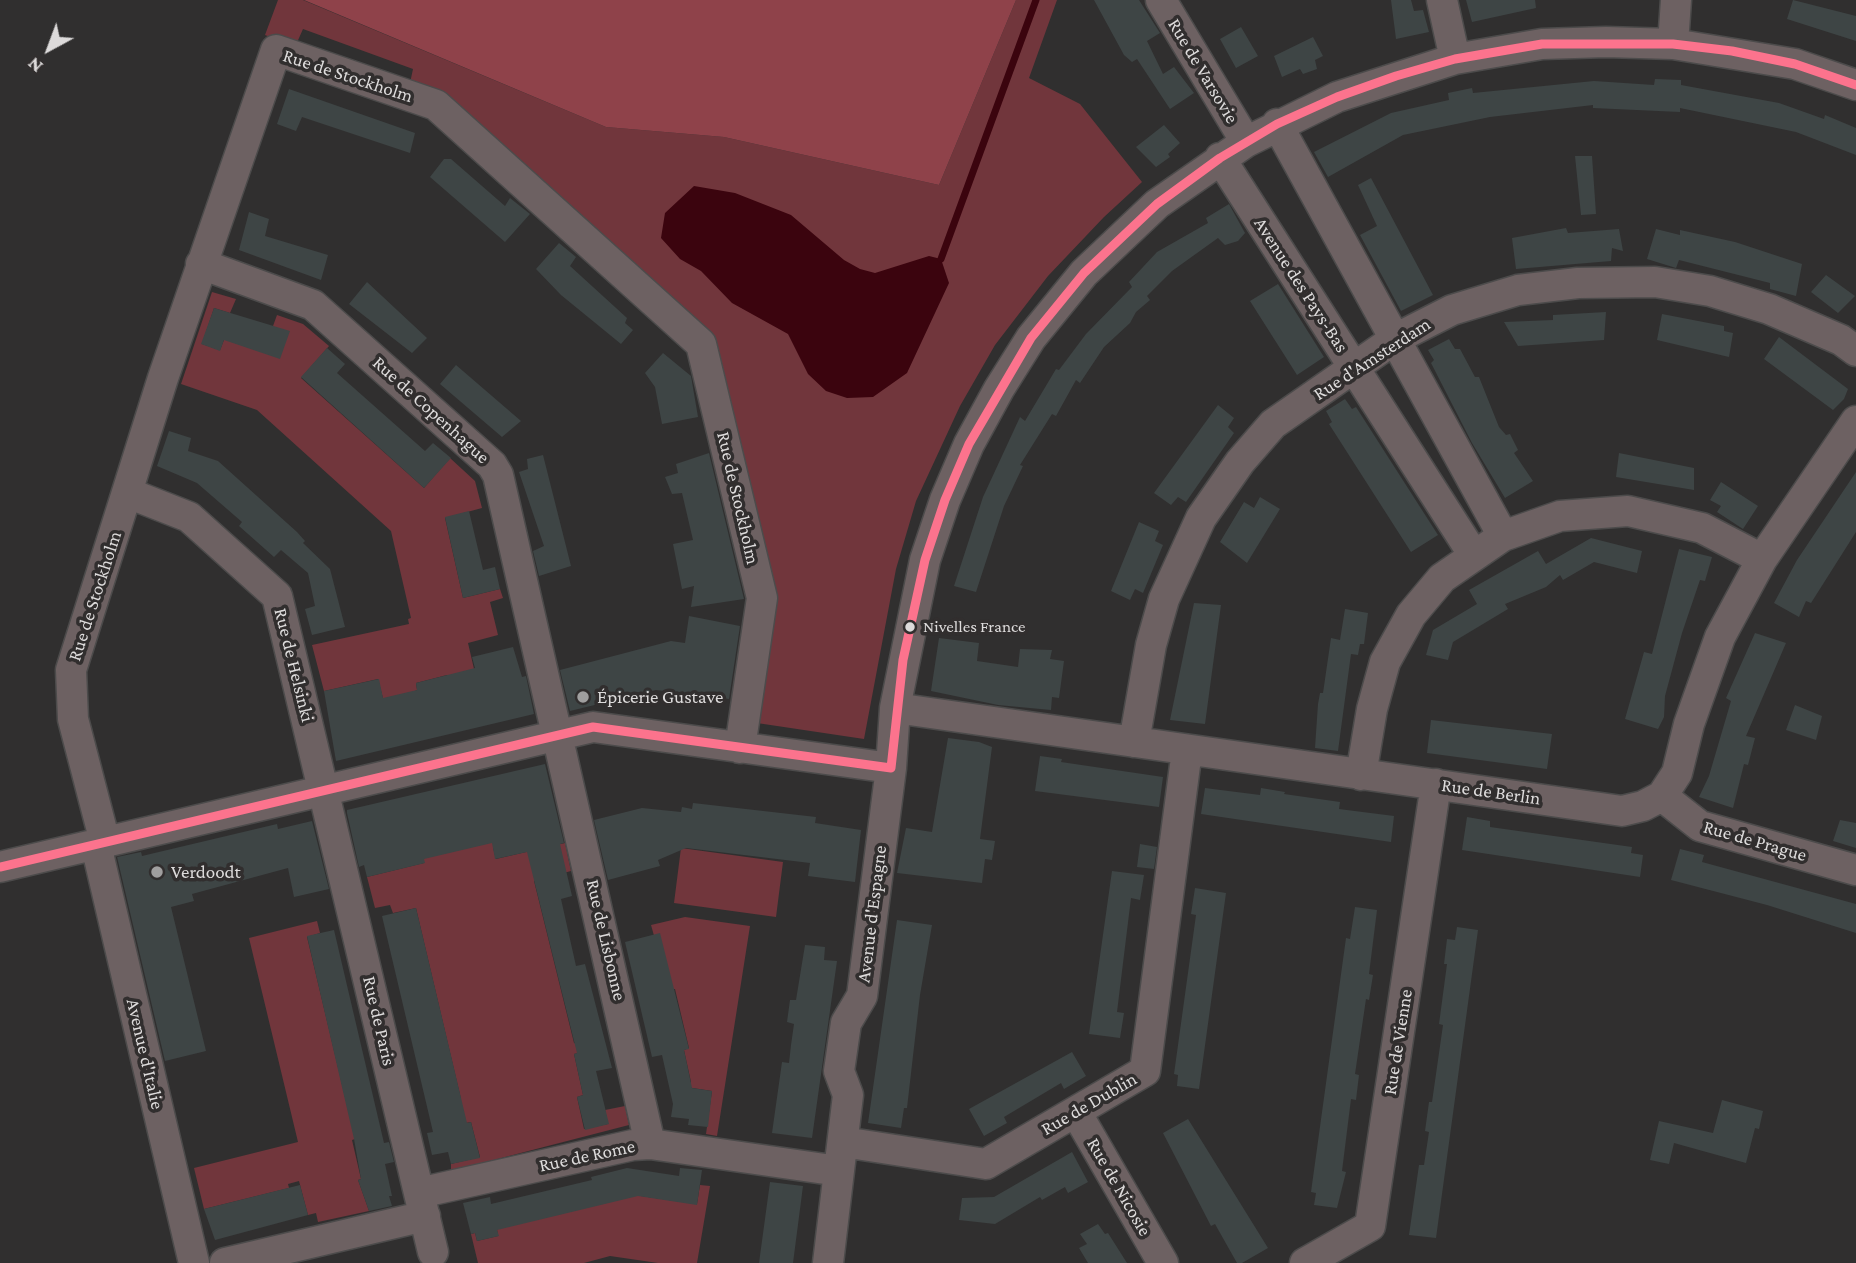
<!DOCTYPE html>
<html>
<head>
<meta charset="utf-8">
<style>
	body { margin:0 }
	#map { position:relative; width:1856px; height:1263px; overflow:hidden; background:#302f2f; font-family:"Crimson Pro",serif }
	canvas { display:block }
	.north { position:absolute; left:14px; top:14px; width:70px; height:70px; -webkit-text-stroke:5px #312e2e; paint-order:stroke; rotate:221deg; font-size:19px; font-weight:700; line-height:28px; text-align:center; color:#dddbdb }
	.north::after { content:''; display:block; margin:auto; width:24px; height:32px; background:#dddbdb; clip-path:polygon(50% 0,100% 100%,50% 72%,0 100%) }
</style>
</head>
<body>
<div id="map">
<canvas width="1856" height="1263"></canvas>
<div class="north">N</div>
</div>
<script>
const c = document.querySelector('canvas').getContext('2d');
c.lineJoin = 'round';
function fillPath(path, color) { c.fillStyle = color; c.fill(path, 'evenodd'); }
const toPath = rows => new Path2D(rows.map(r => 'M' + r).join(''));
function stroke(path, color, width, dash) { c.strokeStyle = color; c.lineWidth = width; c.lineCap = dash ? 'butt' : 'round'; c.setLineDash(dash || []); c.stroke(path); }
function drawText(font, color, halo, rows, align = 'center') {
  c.font = font + ' "Crimson Pro",serif'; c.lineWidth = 7; c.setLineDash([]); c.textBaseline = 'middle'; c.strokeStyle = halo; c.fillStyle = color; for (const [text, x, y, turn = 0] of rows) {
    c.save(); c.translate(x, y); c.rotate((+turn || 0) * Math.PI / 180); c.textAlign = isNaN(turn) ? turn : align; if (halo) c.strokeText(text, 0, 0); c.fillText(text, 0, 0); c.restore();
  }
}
fillPath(toPath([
	[278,0,303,0,606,127,724,137,939,185,1016,0,1057,0,1029,78,1080,104,1142,182,1104,217,1048,276,995,345,960,406,916,501,896,569,864,739,757,723,774,598,712,338,410,83,413,69,303,29,295,47,265,35],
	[212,292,236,299,230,313,214,308,202,344,220,350,226,335,273,326,277,315,303,324,329,346,301,378,424,488,450,458,475,481,482,508,445,518,463,598,500,589,503,598,490,602,498,635,468,643,477,682,447,675,416,683,417,690,385,706,378,679,324,691,312,645,409,624,408,619,411,618,391,531,257,410,181,384],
	[501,820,493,848,496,859,565,843,571,871,534,881,574,1043,595,1049,574,1054,583,1095,577,1097,584,1129,608,1124,605,1110,625,1106,629,1125,451,1171,451,1164,480,1157,471,1122,461,1124,461,1099,416,908,393,913,390,905,375,908,367,877,424,863,423,856],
	[681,848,783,862,776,917,674,903],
	[685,917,750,926,717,1136,706,1134,712,1091,686,1087,691,1082,684,1050,689,1048,675,989,669,989,651,925],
	[317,921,320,933,307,937,355,1139,352,1140,361,1179,358,1180,369,1211,318,1222,316,1213,308,1215,299,1181,288,1184,289,1188,204,1209,194,1168,298,1142,249,938],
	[700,1185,710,1186,697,1263,658,1263,610,1256,584,1263,478,1263,471,1234,475,1233,477,1241,498,1236,497,1229,627,1194,697,1204]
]), '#71363c');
fillPath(toPath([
	[304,0,1016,0,939,185,724,137,606,127]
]), '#8f424a');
fillPath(toPath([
	[694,186,735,193,791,215,844,260,860,269,875,273,929,256,941,259,949,283,907,373,873,397,847,398,826,391,808,374,788,334,732,303,701,271,680,259,661,238,665,213]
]), '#3b040e');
stroke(toPath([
	[941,259,1036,0]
]), '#3b040e', 7);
fillPath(toPath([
	[1094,0,1139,0,1160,33,1147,41,1163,74,1174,67,1194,93,1170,109,1137,59,1132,62,1124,55],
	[1391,0,1411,0,1414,11,1423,10,1429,32,1396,39],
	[1466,0,1535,0,1536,8,1472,22],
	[1793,0,1856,16,1856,41,1787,19],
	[1241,27,1258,56,1236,68,1220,39],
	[1313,37,1323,56,1315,60,1317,69,1303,74,1300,69,1282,77,1274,56],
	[1655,79,1681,80,1681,85,1779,103,1824,119,1825,115,1856,128,1856,155,1796,132,1680,108,1680,112,1593,108,1593,105,1490,117,1403,135,1328,177,1314,152,1391,113,1449,100,1448,93,1472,88,1473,93,1594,81,1654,85],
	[289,89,415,133,410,153,302,117,296,131,277,124],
	[1164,125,1180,143,1168,154,1170,157,1156,167,1136,147],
	[1575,156,1592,156,1596,214,1581,215],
	[444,159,451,159,505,206,510,198,530,214,505,242,430,177],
	[1371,178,1433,295,1401,311,1360,235,1377,226,1358,185],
	[1229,204,1245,233,1238,241,1225,245,1218,238,1172,271,1147,296,1150,300,1136,312,1130,323,1104,347,1080,383,1076,380,1056,416,1052,414,1020,465,1023,466,1004,506,976,592,954,586,983,497,1020,417,1025,421,1056,369,1059,370,1086,334,1132,287,1129,282,1157,252,1208,223,1206,218],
	[249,212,269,219,265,236,328,255,321,280,239,250],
	[1566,228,1568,233,1619,229,1623,251,1612,248,1611,261,1516,269,1512,238],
	[1656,229,1680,235,1680,230,1735,242,1802,264,1796,296,1770,289,1770,283,1679,260,1676,268,1647,259],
	[559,243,576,257,570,266,627,318,625,323,633,330,621,344,561,295,536,269],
	[1826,275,1855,296,1838,313,1811,292],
	[367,282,427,338,412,353,349,304],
	[1278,284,1324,357,1297,375,1250,301],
	[214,308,290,331,280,359,224,340,220,351,201,344],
	[1606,312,1604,340,1518,346,1504,322,1553,320,1553,315],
	[1662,314,1724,326,1724,331,1733,333,1729,357,1657,340],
	[1779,337,1848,389,1844,399,1833,410,1764,359],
	[1449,339,1455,349,1460,349,1475,377,1479,377,1499,427,1506,435,1510,434,1518,450,1514,453,1533,481,1505,498,1472,443,1431,363,1434,360,1428,350],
	[327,348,345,364,337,373,425,451,433,443,451,458,424,488,301,377],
	[663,353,691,376,698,417,662,424,655,387,645,373],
	[456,365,521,421,502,437,440,384],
	[1345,399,1352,409,1356,407,1438,535,1411,552,1329,424,1332,422,1326,411],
	[1218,405,1234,418,1228,427,1234,433,1186,502,1178,497,1171,505,1154,493],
	[169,431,191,438,188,451,218,461,297,532,305,541,303,543,330,569,345,627,312,635,305,609,315,606,308,573,281,550,274,557,239,526,242,522,197,483,157,466],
	[709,453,744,599,691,607,694,586,682,589,673,544,693,540,682,493,672,494,665,477,678,473,676,464],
	[1619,453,1694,468,1694,490,1616,477],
	[543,455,571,566,539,576,533,551,544,546,519,472,528,469,527,459],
	[1856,472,1856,532,1811,603,1806,601,1799,617,1774,603,1797,560],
	[1721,482,1758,506,1743,529,1717,512,1721,506,1710,500],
	[1260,497,1280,509,1247,563,1220,542,1244,502,1254,508],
	[469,511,483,570,495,567,500,589,463,598,445,517],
	[1139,522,1159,531,1155,541,1163,545,1143,593,1135,589,1130,600,1111,591],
	[1591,538,1642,551,1637,573,1594,562,1563,580,1560,575,1546,587,1505,604,1508,609,1453,642,1448,660,1426,655,1433,630,1477,604,1469,590,1538,551,1546,564],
	[1679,549,1712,557,1705,581,1700,580,1682,633,1665,696,1664,717,1658,729,1625,719,1644,652,1652,654],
	[1194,603,1221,605,1205,724,1170,720],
	[1345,609,1368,613,1364,644,1360,644,1358,655,1351,654,1338,751,1315,748,1318,704,1320,693,1323,693,1331,638,1340,640],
	[689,616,740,626,729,699,656,690,570,711,560,670,671,641,685,643],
	[1755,633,1786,643,1746,736,1755,738,1748,765,1744,764,1733,808,1699,797,1709,776,1731,701,1726,698],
	[939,638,979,643,977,661,1018,667,1020,649,1052,650,1050,659,1064,661,1059,698,1052,697,1051,710,998,705,931,691],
	[513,647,522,677,526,676,534,714,336,761,324,691,379,679,383,698,417,690,416,683,475,668,472,657],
	[1795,705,1822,716,1816,740,1786,730],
	[1431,720,1552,734,1547,769,1427,753],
	[948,738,979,742,992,747,980,839,995,841,992,860,985,859,982,883,897,873,906,828,932,832],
	[1040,756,1062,759,1061,762,1163,777,1159,807,1035,791],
	[545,764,564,843,560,844,572,896,561,899,576,966,585,964,612,1068,596,1071,609,1124,585,1130,577,1097,583,1095,574,1054,577,1053,527,852,495,859,492,843,424,859,425,863,367,877,364,865,359,867,347,813,347,810],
	[1205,788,1260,795,1261,788,1285,792,1284,794,1340,802,1339,809,1394,816,1391,842,1201,814],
	[693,803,816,817,815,823,861,830,855,882,808,876,810,863,686,848,658,860,660,866,608,880,594,820,642,808,681,812,682,807,692,809],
	[1467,817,1490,821,1490,827,1632,847,1631,853,1643,855,1640,877,1462,850],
	[1840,820,1856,823,1856,848,1833,841],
	[312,821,329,889,294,897,288,868,192,894,194,901,171,907,206,1051,165,1061,117,857,141,852,142,856,277,824,278,829],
	[1140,844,1157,847,1154,869,1137,867],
	[1680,849,1704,855,1702,862,1856,904,1856,933,1767,905,1671,880],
	[1112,871,1144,875,1140,900,1131,898,1117,1012,1124,1013,1120,1038,1089,1034],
	[1195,888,1226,893,1199,1089,1177,1086,1178,1075,1174,1074,1196,915,1191,914],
	[1355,907,1377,910,1369,974,1373,975,1369,1000,1366,999,1355,1074,1359,1075,1356,1100,1351,1099,1342,1171,1346,1172,1337,1208,1314,1205,1316,1193,1311,1192,1346,938,1350,939],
	[416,908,467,1123,471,1122,480,1158,451,1164,448,1152,432,1155,427,1133,433,1132,382,916],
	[897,920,932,925,920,995,907,1108,904,1108,901,1128,868,1123],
	[1457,927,1478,930,1436,1238,1409,1235,1419,1165,1424,1165,1429,1132,1425,1131,1429,1102,1432,1102,1443,1025,1439,1024,1447,964,1444,964,1447,939,1455,940],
	[334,930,384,1143,389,1142,394,1162,385,1164,392,1196,389,1196,392,1206,369,1211,358,1180,361,1179,354,1139,307,936],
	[660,933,689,1049,684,1050,692,1088,712,1091,708,1127,688,1125,689,1119,671,1117,673,1104,662,1055,652,1057,625,942],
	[805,945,825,947,824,960,837,961,812,1138,772,1133,782,1062,789,1063,791,1045,794,1024,787,1022,790,1000,796,1000],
	[1072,1052,1086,1076,1064,1089,1061,1083,1004,1117,1007,1123,984,1136,969,1109],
	[1722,1100,1763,1111,1759,1129,1755,1128,1746,1163,1674,1143,1669,1164,1650,1160,1659,1121,1713,1133],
	[1188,1119,1268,1248,1242,1263,1237,1263,1215,1224,1211,1226,1163,1133],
	[1072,1152,1088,1182,1068,1193,1065,1187,1042,1200,1040,1197,995,1224,959,1220,962,1198,994,1197],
	[627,1168,679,1176,680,1168,702,1170,697,1205,638,1196,497,1230,499,1236,477,1241,475,1233,471,1234,463,1203,490,1197,491,1204,592,1180,591,1177],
	[770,1182,803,1186,793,1263,759,1263],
	[300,1185,308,1215,215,1240,204,1209],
	[1098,1224,1105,1234,1108,1233,1127,1263,1088,1263,1079,1248,1087,1244,1080,1234]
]), '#3e4545');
const minor = toPath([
	[1161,0,1246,142],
	[1442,0,1455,59],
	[1673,44,1676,0],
	[1277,124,1503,536],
	[1220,158,1473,554],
	[201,264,313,305,492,465,498,475,650,1144],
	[128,493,189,517,277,596,433,1252],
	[895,708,1622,811,1643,806,1662,796,1677,773,1689,724,1720,637,1762,559,1856,421],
	[1134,742,1151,645,1164,599,1201,518,1240,462,1273,424,1395,339,1452,310,1518,290,1578,283,1655,282,1710,291,1769,309,1841,340,1856,351],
	[1361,775,1372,709,1385,662,1411,615,1442,578,1503,536,1560,516,1628,511,1702,528,1762,559],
	[1662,796,1700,826,1856,870],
	[105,842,73,719,71,670,163,378,276,50,436,105,701,344,762,598,740,748],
	[96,845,194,1263],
	[0,867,593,727,891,768],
	[1076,1112,1163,1263],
	[843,1142,986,1164,1145,1071,1187,750],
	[419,1193,633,1145,650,1144,839,1171],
	[225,1263,425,1216],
	[828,1263,848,1095,839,1071,846,1023,862,996,891,768,895,708,925,560,945,500,969,444,999,389,1031,338,1084,273,1157,204,1246,142,1337,97,1455,59,1542,44,1606,42,1673,44,1795,64,1856,85],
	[1305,1263,1370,1226,1436,784]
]);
stroke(minor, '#4c4b4b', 33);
stroke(minor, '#6d6162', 30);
stroke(toPath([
	[891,768,903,660,925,560,945,500,969,444,1031,338,1084,273,1157,204,1220,158,1277,124,1337,97,1396,76,1455,59,1542,44,1673,44,1732,51,1795,64,1856,85],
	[0,867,593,727,891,768]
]), '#fc738d', 9);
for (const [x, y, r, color] of [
	[910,627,6,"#dddbdb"],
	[583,697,7,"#a09f9f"],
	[157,872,7,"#a09f9f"]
]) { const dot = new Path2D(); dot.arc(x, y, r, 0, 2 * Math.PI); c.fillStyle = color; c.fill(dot); stroke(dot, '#312e2e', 2.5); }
drawText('17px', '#dddbdb', '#312e2e', [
	["Nivelles France",923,627]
], 'left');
drawText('19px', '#dddbdb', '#312e2e', [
	["Rue de Varsovie",1203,71,59],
	["Rue de Stockholm",348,76,18],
	["Avenue des Pays-Bas",1301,285,57],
	["Rue d'Amsterdam",1372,359,-33],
	["Rue de Copenhague",431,410,42],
	["Rue de Stockholm",738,498,77],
	["Rue de Stockholm",95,596,-72],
	["Rue de Helsinki",294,665,76],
	["Rue de Berlin",1491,792,8],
	["Rue de Prague",1755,841,16],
	["Avenue d'Espagne",872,914,-83],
	["Rue de Lisbonne",606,940,77],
	["Rue de Paris",379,1021,77],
	["Rue de Vienne",1398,1042,-81],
	["Avenue d'Italie",145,1054,77],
	["Rue de Dublin",1089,1104,-30],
	["Rue de Rome",587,1156,-12],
	["Rue de Nicosie",1119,1187,60]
]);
drawText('19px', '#dddbdb', '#312e2e', [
	["Épicerie Gustave",597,697],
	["Verdoodt",171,872]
], 'left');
</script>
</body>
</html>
